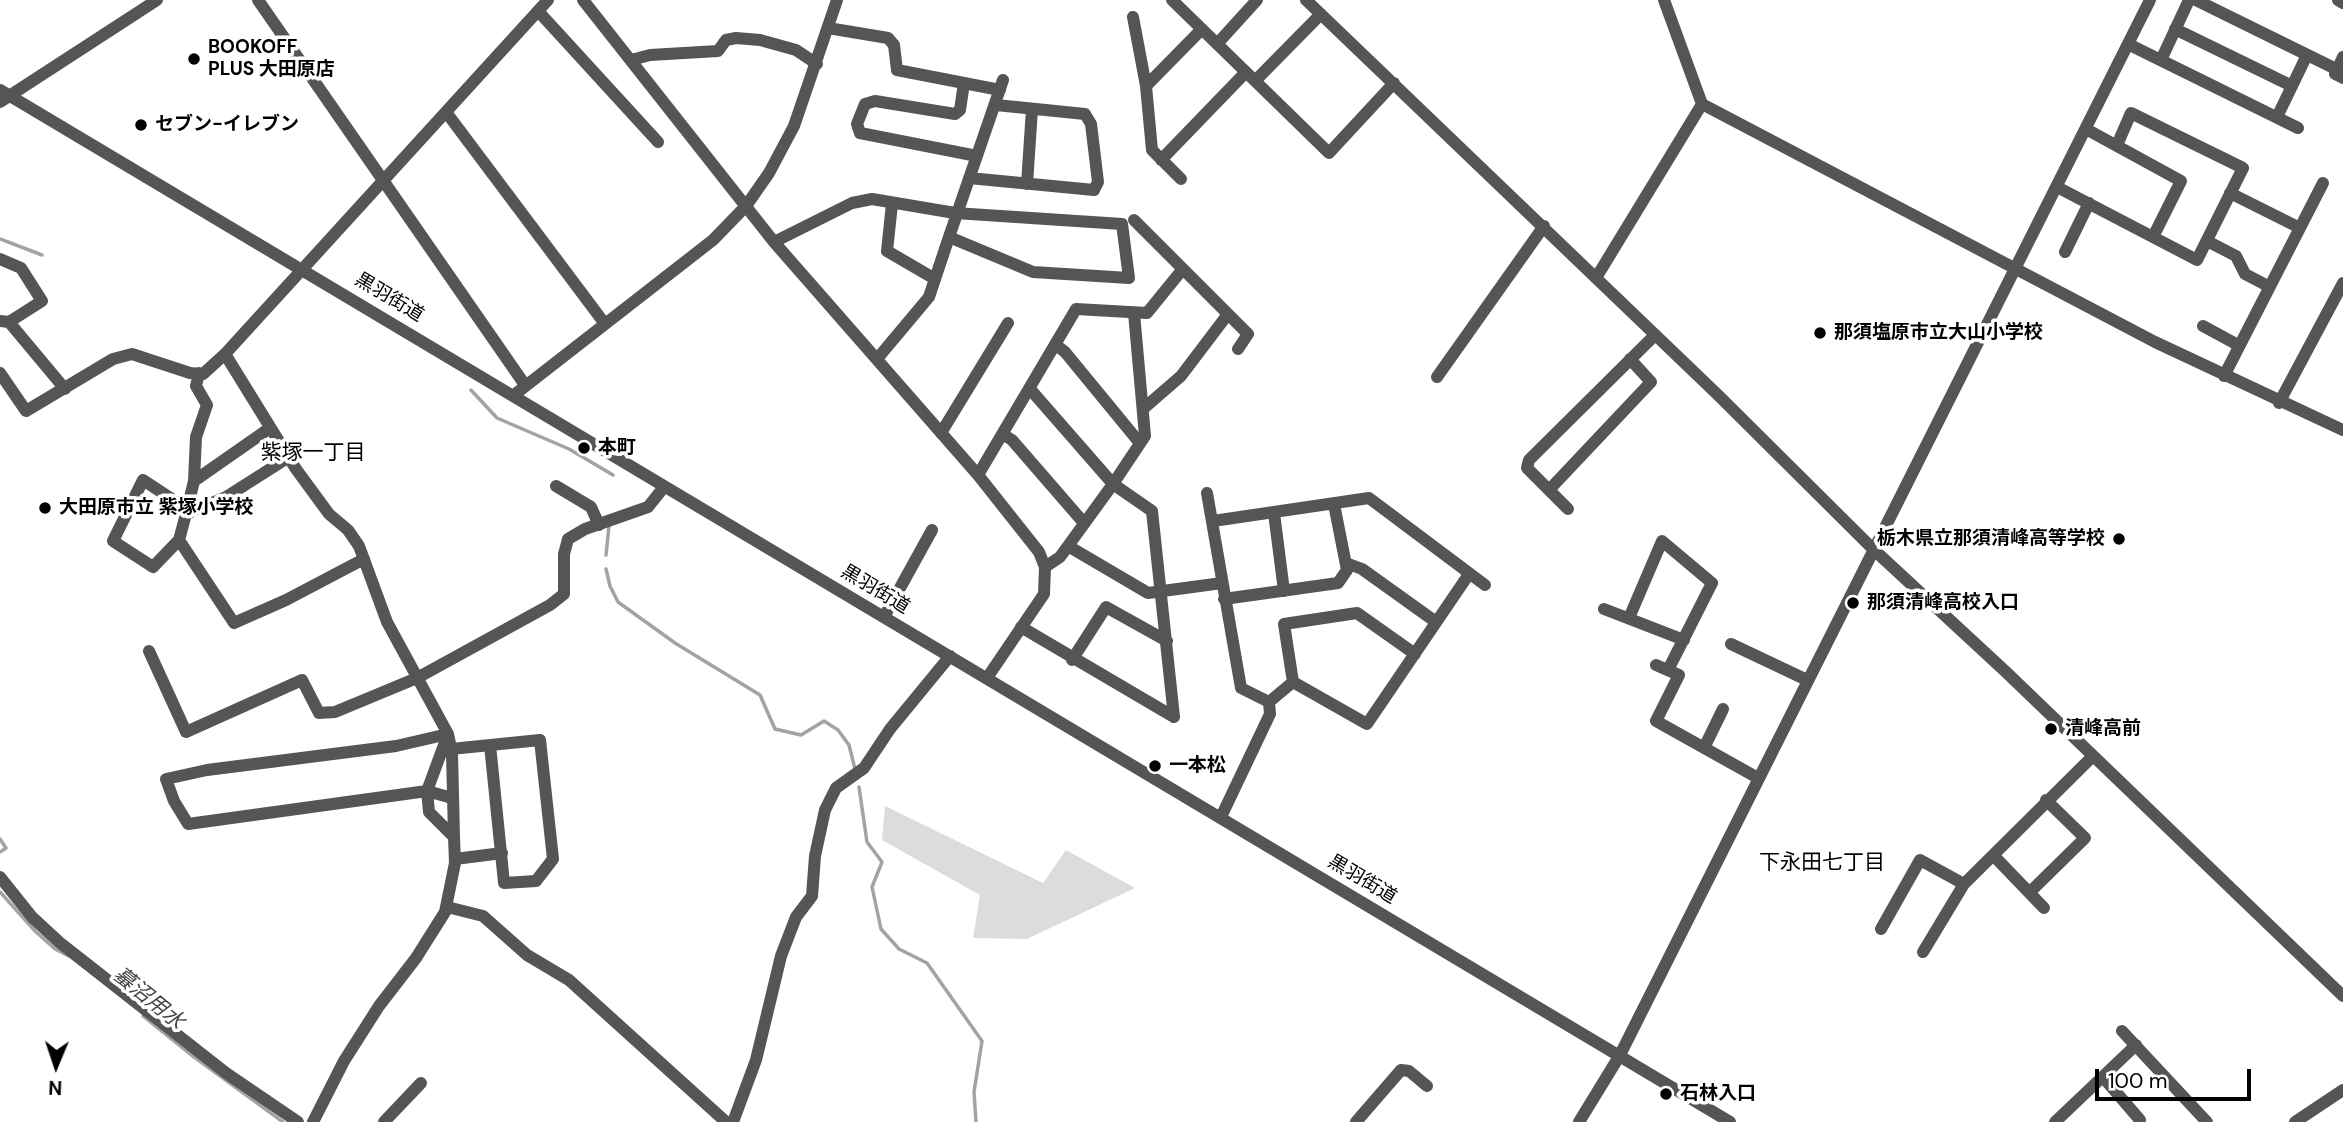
<!DOCTYPE html>
<html>
<head>
<meta charset="utf-8">
<style>
	body { margin:0 }
	#map { position:relative; width:2343px; height:1122px; overflow:hidden; background:#fff; font-family:"DM Sans",sans-serif }
	canvas { display:block }
	.north { position:absolute; left:21px; top:1031px; width:70px; height:70px; -webkit-text-stroke:5px #fff; paint-order:stroke; rotate:182deg; font-size:19px; font-weight:700; line-height:28px; text-align:center; color:#000 }
	.north::after { content:''; display:block; margin:auto; width:24px; height:32px; background:#000; clip-path:polygon(50% 0,100% 100%,50% 72%,0 100%) }
	.scale { position:absolute; left:2095px; top:1069px; width:156px; height:32px; box-sizing:border-box; border:4px solid #000; border-top:0; padding-left:9px; font-size:21px; line-height:24px; white-space:nowrap; color:#000; -webkit-text-stroke:5px #fff; paint-order:stroke }
</style>
</head>
<body>
<div id="map">
<canvas width="2343" height="1122"></canvas>
<div class="north">N</div>
<div class="scale">100 m</div>
</div>
<script>
const c = document.querySelector('canvas').getContext('2d');
c.lineJoin = 'round';
function fillPath(path, color) { c.fillStyle = color; c.fill(path, 'evenodd'); }
const toPath = rows => new Path2D(rows.map(r => 'M' + r).join(''));
function stroke(path, color, width, dash) { c.strokeStyle = color; c.lineWidth = width; c.lineCap = dash ? 'butt' : 'round'; c.setLineDash(dash || []); c.stroke(path); }
function drawText(font, color, halo, rows, align = 'center') {
  c.font = font + ' "DM Sans","Noto Sans JP",sans-serif'; c.lineWidth = 7; c.setLineDash([]); c.textBaseline = 'middle'; c.strokeStyle = halo; c.fillStyle = color; for (const [text, x, y, turn = 0] of rows) {
    c.save(); c.translate(x, y); c.rotate((+turn || 0) * Math.PI / 180); c.textAlign = isNaN(turn) ? turn : align; if (halo) c.strokeText(text, 0, 0); c.fillText(text, 0, 0); c.restore();
  }
}
fillPath(toPath([
	[885,806,1043,883,1066,850,1135,888,1027,939,973,938,980,895,882,840]
]), '#dcdcdc');
stroke(toPath([
	[0,239,42,255],
	[471,390,497,418,569,449,613,475],
	[606,555,609,526],
	[606,569,610,586,618,602,675,643,760,695,775,729,801,735,824,721,838,730,849,745,855,769],
	[859,787,867,842,882,862,872,887,881,929,899,949,927,963,982,1041,974,1092,976,1122],
	[0,839,6,848,0,852],
	[0,892,35,931,55,949,69,956],
	[143,1016,190,1054,283,1122]
]), '#a3a3a3', 3.5);
stroke(toPath([
	[258,0,525,385],
	[583,0,774,242,978,475,1039,552,1045,567,1044,594,987,678],
	[1172,0,1329,153,1394,83],
	[1306,0,1718,395,1872,548,2006,672,2343,996],
	[1664,0,1702,104,2155,342,2343,430],
	[2196,0,2336,69],
	[2338,0,2343,3],
	[538,11,658,142],
	[1133,17,1146,86,1152,150,1181,179],
	[828,28,888,38,894,45,897,70,1000,90],
	[2175,29,2292,86],
	[1217,44,1257,0],
	[2128,44,2298,128],
	[2343,57,2335,74,2343,78],
	[631,60,650,55,718,51,726,40,736,38,760,40,796,50,817,64],
	[2161,60,2189,0],
	[1255,81,1321,14],
	[964,83,960,110,955,114,875,101,865,104,857,124,860,133,977,156],
	[1146,86,1202,29],
	[0,90,1730,1122],
	[0,102,157,0],
	[446,112,605,324],
	[2277,117,2307,55],
	[2086,129,2181,181,2154,235],
	[1161,160,1246,72],
	[969,178,1094,190,1098,182,1091,124,1085,114,996,105],
	[1027,184,1032,109],
	[2057,187,2197,260,2243,168,2131,113,2117,145],
	[2230,193,2298,227],
	[892,204,887,251,935,279],
	[1134,220,1248,334,1238,349],
	[949,237,1003,80],
	[2207,241,2236,256,2245,274,2268,286],
	[774,242,852,203,872,199,955,213,1122,224,1129,278,1033,272,949,237,929,297,877,359],
	[2065,252,2089,203],
	[0,259,21,268,42,301,9,322,0,321],
	[1596,278,1702,104],
	[9,322,65,389],
	[2203,326,2238,345],
	[1056,345,1065,352,1139,442],
	[225,354,296,469,329,514,348,530,359,546,387,622,448,734,452,753,454,837],
	[0,373,26,411,113,359,132,354,190,373,203,374,225,354,548,0],
	[2224,376,2323,183],
	[1437,377,1544,226],
	[1030,389,1113,484,1145,436,1134,313],
	[514,395,713,240,746,206,769,173,794,126,837,0],
	[2279,403,2343,283],
	[1143,409,1181,376,1228,314],
	[941,433,1008,323],
	[1004,435,1012,440,1084,523],
	[978,475,1076,309,1147,313,1182,270],
	[194,481,270,428],
	[556,486,591,507,599,525],
	[1549,490,1651,382,1630,359],
	[1207,493,1241,688,1269,702,1270,714,1221,817],
	[187,509,143,480,113,541,153,567,179,540,186,514,194,481,196,437,207,405,196,386,199,373],
	[1568,509,1527,468,1529,460,1655,335],
	[1274,513,1284,591],
	[186,514,226,497,289,457],
	[1213,521,1369,498,1485,585],
	[179,540,234,623,286,600,364,559],
	[1068,546,1148,593,1222,583],
	[1346,563,1362,569,1436,622],
	[1045,567,1060,557,1113,484,1152,511,1174,717],
	[1224,599,1338,583,1347,570,1334,504],
	[1604,609,1684,640],
	[884,617,932,530],
	[1629,618,1662,541,1712,583,1668,670],
	[1021,627,1174,717],
	[1731,644,1807,680],
	[149,651,186,732,302,680,319,713,335,712,417,678,550,605,564,594,564,554,568,539,585,529,648,507,664,487],
	[1072,660,1106,607,1167,641],
	[1656,665,1679,675,1656,721,1758,778],
	[1293,682,1367,724,1469,574],
	[1269,702,1293,682,1284,624,1357,613,1415,654],
	[448,734,396,746,207,770,166,779,174,801,188,824,427,791,452,798],
	[1704,748,1723,709],
	[451,749,540,740,553,859,536,881,504,883,490,745],
	[1993,855,2044,908],
	[455,859,502,853],
	[0,877,32,917,59,942,226,1073,298,1122],
	[2030,892,2085,838,2046,800],
	[447,907,483,916,527,955,569,980,726,1122],
	[1881,929,1920,860,1964,884],
	[1923,952,1964,884,2093,756],
	[2122,1031,2207,1122],
	[2103,1077,2140,1120],
	[313,1122,344,1061,379,1006,416,958,445,912,455,863,454,837,429,812,427,791,448,734],
	[384,1122,421,1083],
	[733,1122,756,1060,781,956,796,917,812,896,815,856,825,810,836,788,864,768,890,729,950,656],
	[1356,1122,1401,1070,1409,1071,1427,1086],
	[1579,1122,1620,1055,2150,0],
	[2055,1122,2136,1045],
	[2295,1122,2343,1090]
]), '#555', 12);
for (const [x, y, r, color] of [
	[194,59,7,"#000"],
	[141,125,7,"#000"],
	[1820,333,7,"#000"],
	[584,448,7,"#000"],
	[45,508,7,"#000"],
	[2119,539,7,"#000"],
	[1853,603,7,"#000"],
	[2051,729,7,"#000"],
	[1155,766,7,"#000"],
	[1666,1094,7,"#000"]
]) { const dot = new Path2D(); dot.arc(x, y, r, 0, 2 * Math.PI); c.fillStyle = color; c.fill(dot); stroke(dot, '#fff', 2.5); }
drawText('bold 19px', '#000', '#fff', [
	["BOOKOFF",208,48],
	["PLUS 大田原店",208,70],
	["セブン-イレブン",155,125],
	["那須塩原市立大山小学校",1834,333],
	["本町",598,448],
	["大田原市立 紫塚小学校",59,508],
	["栃木県立那須清峰高等学校",2105,539,"right"],
	["那須清峰高校入口",1867,603],
	["清峰高前",2065,729],
	["一本松",1169,766],
	["石林入口",1680,1094]
], 'left');
drawText('19px', '#000', '#fff', [
	["黒羽街道",389,298,31],
	["黒羽街道",875,590,31],
	["黒羽街道",1362,880,31]
]);
drawText('21px', '#000', '#fff', [
	["紫塚一丁目",313,453],
	["下永田七丁目",1822,863]
]);
drawText('italic 21px', '#444', '#fff', [
	["蟇沼用水",148,999,39]
]);
</script>
</body>
</html>
